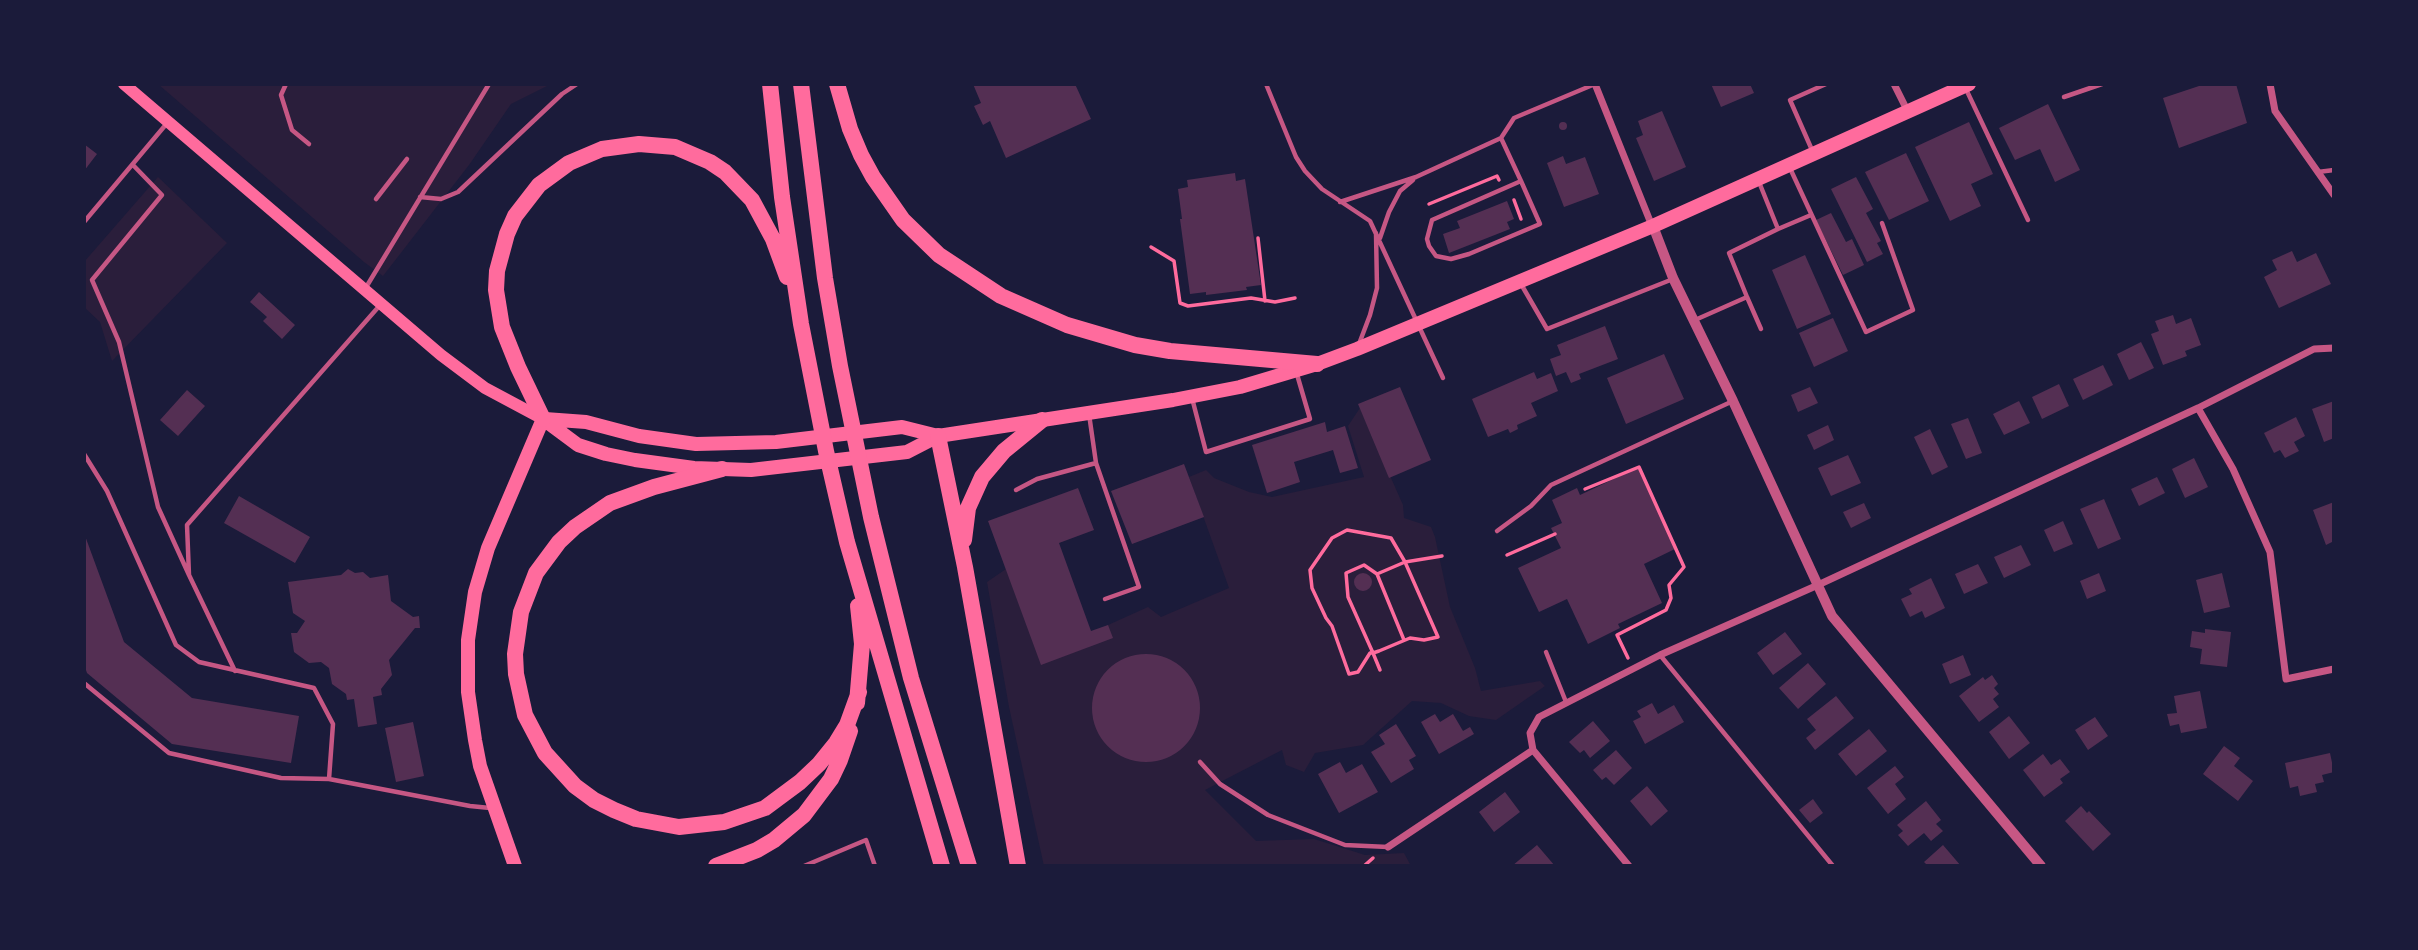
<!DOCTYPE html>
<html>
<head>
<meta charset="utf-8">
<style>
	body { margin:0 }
	#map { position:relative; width:2418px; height:950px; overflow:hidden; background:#1b1b3a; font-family:Rubik,sans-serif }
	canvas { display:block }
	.frame { position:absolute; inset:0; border:86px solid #1b1b3a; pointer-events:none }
</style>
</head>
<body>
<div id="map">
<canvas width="2418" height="950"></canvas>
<div class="frame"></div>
</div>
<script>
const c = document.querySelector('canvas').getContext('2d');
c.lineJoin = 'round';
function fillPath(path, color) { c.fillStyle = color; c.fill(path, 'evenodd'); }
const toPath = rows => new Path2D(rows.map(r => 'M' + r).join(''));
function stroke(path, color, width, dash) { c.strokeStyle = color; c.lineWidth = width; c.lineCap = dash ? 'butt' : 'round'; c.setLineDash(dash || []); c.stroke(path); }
fillPath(toPath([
	[158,84,551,84,511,104,469,165,383,276,364,262],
	[158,177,227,243,112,361,100,322,84,307,84,262],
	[1360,408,1403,505,1404,518,1431,527,1435,537,1450,607,1475,668,1481,691,1540,681,1545,686,1496,720,1469,716,1441,703,1412,701,1363,745,1315,753,1304,772,1286,765,1282,750,1205,790,1256,841,1314,839,1365,855,1404,853,1411,866,1044,866,1009,707,987,582,1006,569,1052,660,1088,647,1108,625,1148,607,1161,617,1229,588,1189,477,1206,470,1214,478,1249,492,1272,497,1364,477,1348,426]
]), '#2a1e3b');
fillPath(toPath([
	[973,84,1075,84,1091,119,1006,158,990,121,983,125,974,106,981,103],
	[1711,84,1750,84,1754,93,1721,107],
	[2205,84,2236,84,2247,123,2179,148,2163,98],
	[2048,104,2080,170,2055,182,2040,149,2015,160,1999,128],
	[1662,111,1686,167,1654,181,1636,138,1643,135,1638,121],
	[1969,122,1993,174,1971,184,1981,206,1950,221,1915,147],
	'1559 126a4 4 0 1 1 8 0a4 4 0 1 1-8 0Z',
	[84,144,97,154,84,171],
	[1906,153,1929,201,1889,220,1865,172],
	[1563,156,1566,164,1585,157,1599,194,1564,207,1547,163],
	[1235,173,1236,181,1245,179,1261,285,1246,287,1247,290,1206,295,1206,292,1190,294,1180,219,1182,219,1178,189,1188,187,1187,180],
	[1856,177,1873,209,1866,213,1881,241,1877,243,1883,254,1867,262,1831,189],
	[1507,201,1514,219,1507,222,1510,229,1449,253,1443,234,1460,228,1457,221],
	[1831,213,1846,242,1852,239,1864,265,1843,275,1816,220],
	[2292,251,2297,262,2316,253,2331,284,2279,308,2264,277,2277,270,2272,260],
	[1805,255,1831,314,1797,329,1772,270],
	[259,292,295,325,282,339,263,321,267,317,250,302],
	[2173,315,2176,324,2191,318,2201,345,2185,351,2187,356,2163,365,2151,334,2159,331,2155,321],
	[1833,318,1848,351,1814,367,1799,333],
	[1605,326,1618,359,1579,374,1581,379,1571,383,1566,372,1556,376,1550,359,1561,355,1557,345],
	[2141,342,2154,368,2129,380,2117,354],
	[1664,354,1684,399,1626,424,1607,378],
	[2103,365,2113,385,2083,400,2073,379],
	[1534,372,1537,379,1551,373,1558,391,1531,403,1537,416,1517,425,1518,429,1510,433,1508,429,1488,437,1472,399],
	[2059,384,2069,406,2042,419,2032,397],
	[1400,387,1431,460,1389,478,1358,404],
	[1810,387,1818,403,1798,412,1791,395],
	[187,390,205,406,178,436,160,420],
	[2019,401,2030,423,2004,435,1993,414],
	[2334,401,2334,438,2324,442,2312,409],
	[2296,417,2305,436,2294,442,2299,451,2285,458,2280,450,2274,453,2264,433],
	[1968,418,1982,453,1966,459,1951,424],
	[1325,422,1327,432,1345,426,1358,468,1340,473,1333,450,1294,462,1300,482,1267,493,1252,445],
	[1828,425,1834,440,1814,450,1807,435],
	[1930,429,1948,467,1932,475,1914,437],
	[1848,455,1861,483,1831,496,1818,468],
	[2194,458,2208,487,2185,498,2172,469],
	[1184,464,1204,517,1132,544,1111,491],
	[1639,467,1677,548,1644,564,1662,603,1618,624,1620,628,1588,644,1567,599,1539,612,1518,568,1561,548,1551,528,1562,523,1552,500,1577,488,1580,495],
	[2157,477,2165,493,2139,506,2131,489],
	[1078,488,1094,530,1059,543,1091,631,1108,625,1113,638,1041,665,988,521],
	[239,496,310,537,295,563,224,523],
	[2104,499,2121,539,2098,549,2080,509],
	[2334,502,2334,541,2326,545,2313,510],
	[1864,503,1871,518,1851,528,1843,512],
	[2063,521,2073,544,2054,552,2044,530],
	[84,533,124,642,192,698,299,716,291,763,172,744,87,673,84,664],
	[2021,545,2031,565,2004,578,1994,557],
	[1978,564,1988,583,1964,594,1955,574],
	[348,569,355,573,363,572,370,578,388,575,391,601,413,617,419,616,420,628,415,628,389,660,392,675,381,689,382,695,373,697,377,724,358,727,354,699,347,700,346,694,332,684,329,668,321,662,309,663,294,652,291,633,297,633,305,621,293,613,288,582,341,575],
	'1354 582a9 9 0 1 1 18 0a9 9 0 1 1-18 0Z',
	[2099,573,2106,591,2087,599,2080,581],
	[2222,573,2230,607,2204,613,2196,580],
	[1931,578,1945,608,1925,618,1922,611,1910,617,1901,599,1912,594,1909,589],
	[2205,629,2231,632,2227,667,2200,664,2202,649,2190,647,2192,631,2205,633],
	[1785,632,1802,654,1773,675,1757,653],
	'1092 708a54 54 0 1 1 108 0a54 54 0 1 1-108 0Z',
	[1963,655,1971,675,1950,684,1942,664],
	[1808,663,1826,684,1798,709,1779,688],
	[1992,675,1998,684,1994,688,1999,694,1993,699,1999,707,1979,722,1959,696,1983,677,1985,680],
	[2200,691,2207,728,2181,733,2179,724,2170,726,2167,714,2177,713,2174,696],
	[1836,696,1854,718,1815,750,1806,738,1816,730,1807,719],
	[1652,703,1658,714,1674,705,1684,722,1645,744,1633,721,1641,717,1637,711],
	[1435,714,1440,722,1453,714,1463,731,1470,727,1474,734,1439,754,1421,722],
	[2009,716,2030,743,2009,759,1989,732],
	[2095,717,2108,736,2088,750,2075,730],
	[1593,721,1610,741,1590,758,1584,750,1580,753,1569,742],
	[413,722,424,776,396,782,385,728],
	[1396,724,1416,756,1409,760,1414,769,1391,783,1371,752,1385,744,1379,735],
	[1869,729,1887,751,1856,776,1838,754],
	[2224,746,2240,758,2234,766,2253,781,2238,801,2203,774],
	[1616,750,1632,768,1614,785,1606,777,1602,780,1593,770],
	[2330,753,2334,772,2322,775,2324,782,2315,784,2317,792,2300,796,2298,786,2290,788,2285,763],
	[2043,754,2051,765,2060,759,2070,772,2060,779,2063,783,2044,797,2023,770],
	[1340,762,1346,773,1362,764,1378,792,1339,813,1318,774],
	[1895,766,1904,777,1895,784,1906,799,1888,814,1867,788],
	[1647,786,1668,811,1651,826,1630,801],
	[1505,792,1520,812,1494,832,1479,812],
	[1813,799,1823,813,1810,823,1799,810],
	[1926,801,1941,820,1936,824,1943,831,1931,841,1924,833,1908,846,1898,835,1903,831,1897,825],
	[2081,806,2087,813,2089,811,2111,834,2093,851,2065,821],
	[1537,845,1555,866,1512,866],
	[1943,845,1961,866,1928,866,1924,862]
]), '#542f53');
stroke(toPath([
	[1514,200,1521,219],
	[1429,204,1497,176,1499,180],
	[1258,238,1265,301],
	[1151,247,1174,261,1180,303,1188,306,1251,298,1275,302,1295,298],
	[1585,489,1639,467,1684,567,1669,585,1671,598,1666,610,1617,635,1628,658],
	[1507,555,1555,534],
	[1377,574,1404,640],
	[1380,670,1373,653,1348,597,1346,573,1364,565,1377,574,1405,562,1438,637,1424,640,1410,638,1379,651,1373,653,1370,653,1358,672,1349,674,1332,626,1326,618,1312,588,1310,570,1332,538,1347,530,1391,538,1405,562,1442,556],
	[1364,866,1373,858]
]), '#ff6b9d', 3.5);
stroke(toPath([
	[286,84,281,95,292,130,309,144],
	[1266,84,1296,157,1305,171,1322,189,1370,221,1443,378],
	[1965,87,2028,220],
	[2064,97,2102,84],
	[1501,138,1514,118,1595,84],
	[1812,150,1790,100,1826,84],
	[133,165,162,195,92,280,119,342,158,507,189,575],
	[1789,166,1866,332,1913,310,1882,223],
	[2318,172,2334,170],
	[420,197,441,199,458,192,562,94,577,84],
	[376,199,407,159],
	[1340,202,1416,177,1501,138,1521,181,1432,220,1427,239,1429,246,1436,256,1451,259,1469,254,1540,224,1521,181],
	[84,222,168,122],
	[1778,229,1811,215],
	[1380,238,1389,212,1400,191,1413,180],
	[1521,284,1547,329,1673,279],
	[365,289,489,84],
	[1747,297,1761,329],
	[1695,320,1747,297,1729,253,1778,229,1759,182],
	[1359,344,1370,315,1377,288,1376,233],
	[1192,398,1206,452,1310,419,1296,371],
	[84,454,107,491,176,645,199,662,314,688,333,724,329,779,470,806,490,808],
	[1096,463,1139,587,1105,599],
	[1016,490,1037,479,1096,463,1089,414],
	[1497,531,1531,506,1551,485,1733,401],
	[1546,652,1566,702],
	[1660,655,1833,866],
	[235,671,189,575,187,525,381,304],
	[84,683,169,753,281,778,329,779],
	[1200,762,1220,784,1268,815,1345,845,1388,847],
	[804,866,866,840,875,866]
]), '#c65784', 4.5);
stroke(toPath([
	[1595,84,1652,226],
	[1894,84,1908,112],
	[2270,84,2275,111,2334,195],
	[2198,408,2233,469,2270,552,2286,679,2334,669],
	[1533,750,1629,866],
	[1388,847,1533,750,1530,733,1539,717,1660,655,1818,585,2198,408,2314,349,2334,348]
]), '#c65784', 7);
stroke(toPath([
	[1653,226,1673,278,1733,401,1832,616,2041,866]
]), '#c65784', 10);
stroke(toPath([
	[124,84,441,355,485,388,543,419]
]), '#ff6b9d', 12);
stroke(toPath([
	[543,419,578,445,606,454,635,460,694,468,751,470,907,452,938,436,1173,400,1240,387,1317,364,1357,349,1653,226,1969,84],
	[545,419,586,422,639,436,696,444,776,442,902,427,938,436],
	[515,866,480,766,475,740,468,692,468,640,475,592,488,548,543,419]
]), '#ff6b9d', 14);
stroke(toPath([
	[770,84,782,197,801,324,826,451,847,542,942,866],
	[801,84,825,278,840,366,871,517,911,678,969,866],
	[837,84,850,129,861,155,873,177,903,220,939,255,1001,296,1067,325,1135,345,1170,351,1317,364],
	[543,419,518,367,502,327,496,290,497,271,507,234,515,216,539,185,569,163,602,149,639,144,675,147,710,162,725,172,752,200,773,239,787,277],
	[938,436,965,567,1018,866],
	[722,469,654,487,610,503,575,527,559,542,536,573,521,612,515,654,516,674,525,715,545,753,575,786,594,800,614,810,636,819,679,827,724,822,765,808,800,782,819,764,836,743,847,725,859,692],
	[964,540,968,508,982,477,1004,451,1042,420],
	[857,703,862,644,858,606],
	[716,866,757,850,774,840,804,815,831,779,840,760,850,731]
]), '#ff6b9d', 16);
</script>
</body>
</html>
